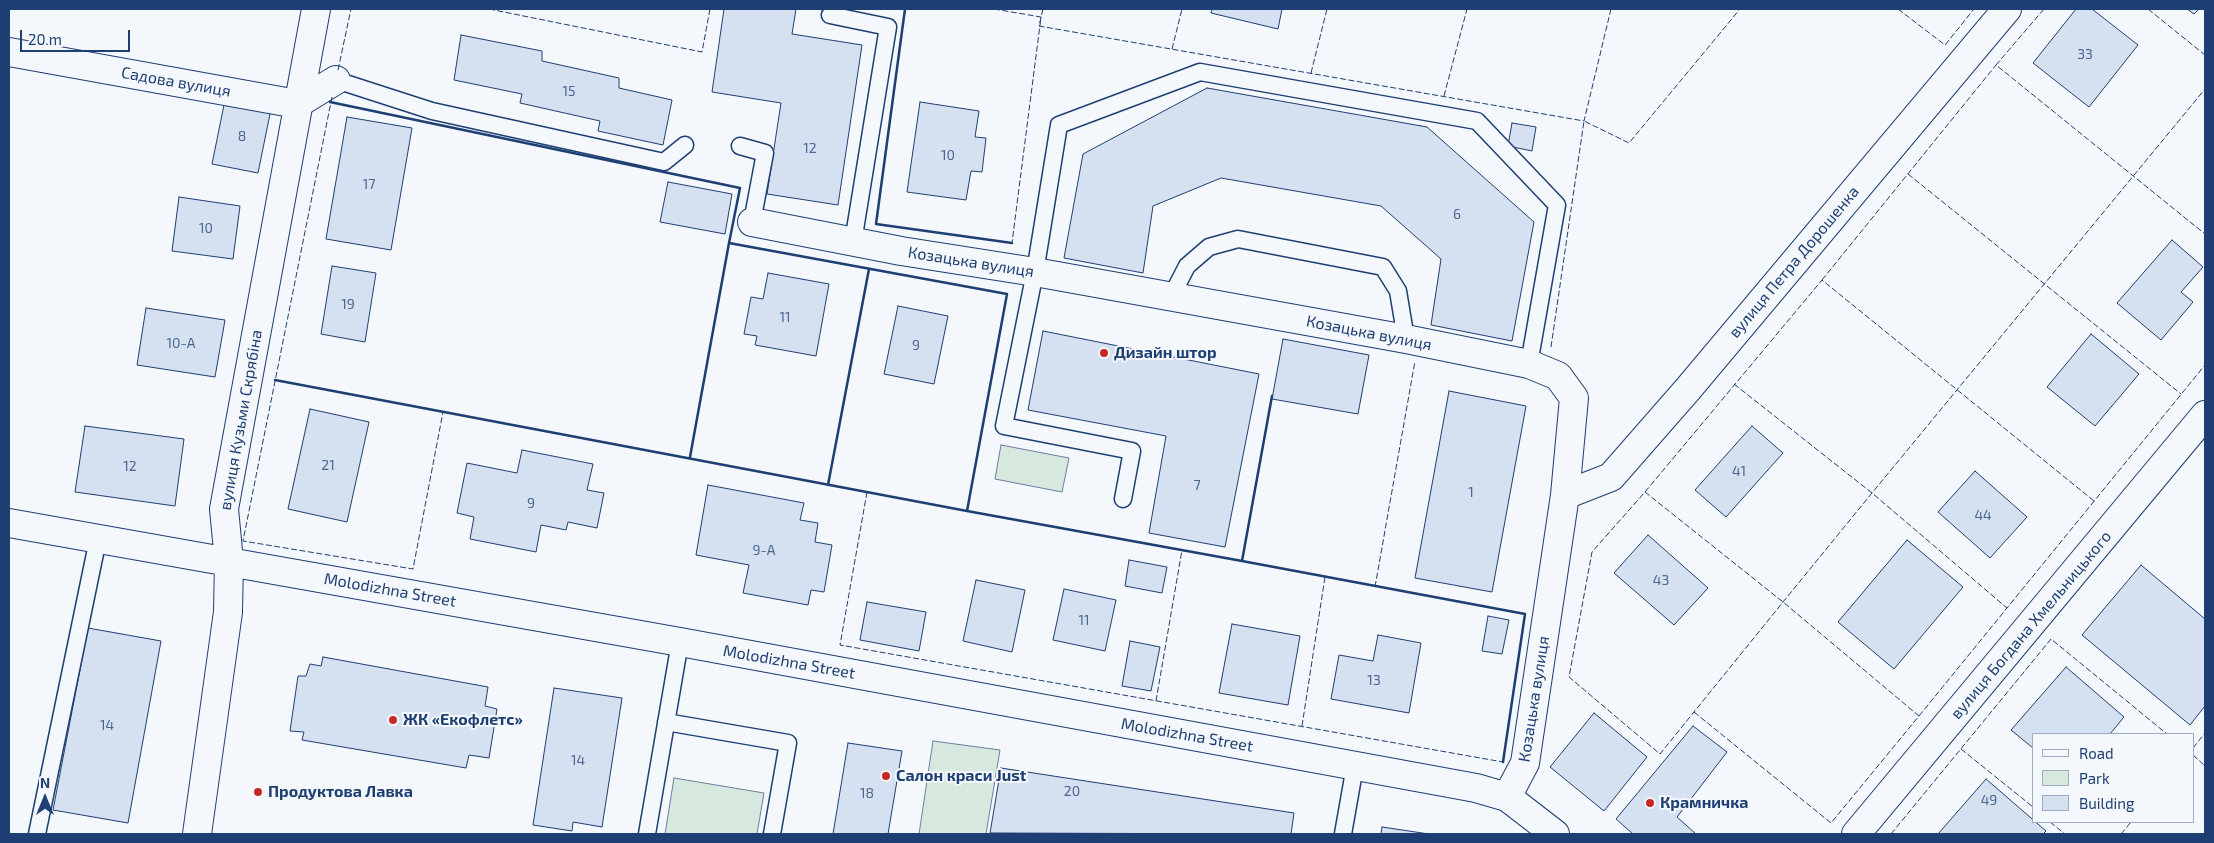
<!DOCTYPE html>
<html>
<head>
<meta charset="utf-8">
<style>
	body { margin:0 }
	#map { position:relative; width:2214px; height:843px; overflow:hidden; background:#f4f7fb; font-family:"Exo 2",sans-serif }
	canvas { display:block }
	.frame { position:absolute; inset:0; border:10px solid #1d3f73; pointer-events:none }
	.legend { position:absolute; left:2032px; top:733px; width:162px; height:90px; box-sizing:border-box; background:#f4f7fb; border:1px solid #9eadc5; margin:0; padding:6px 9px; list-style:none; font-size:15px; color:#1d3f73 }
	.legend li { display:flex; align-items:center; gap:10px; height:25px }
	.legend b { width:25px; border:1px solid #9eadc5 }
	.north { position:absolute; left:20px; top:773px; width:50px; height:50px; -webkit-text-stroke:4px #f4f7fb; paint-order:stroke; rotate:0deg; font-size:14px; font-weight:700; line-height:20px; text-align:center; color:#1d3f73 }
	.north::after { content:''; display:block; margin:auto; width:18px; height:22px; background:#1d3f73; clip-path:polygon(50% 0,100% 100%,50% 72%,0 100%) }
	.scale { position:absolute; left:20px; top:30px; width:110px; height:22px; box-sizing:border-box; border:2px solid #1d3f73; border-top:0; padding-left:6px; font-size:15px; line-height:18px; white-space:nowrap; color:#1d3f73; -webkit-text-stroke:4px #f4f7fb; paint-order:stroke }
</style>
</head>
<body>
<div id="map">
<canvas width="2214" height="843"></canvas>
<div class="frame"></div>
<ul class="legend">
<li><b style="height:6px;background:#f4f7fb"></b>Road</li>
<li><b style="height:14px;background:#d7e8df"></b>Park</li>
<li><b style="height:14px;background:#d5e0f0"></b>Building</li>
</ul>
<div class="north">N</div>
<div class="scale">20 m</div>
</div>
<script>
const c = document.querySelector('canvas').getContext('2d');
c.lineJoin = 'round';
function fillPath(path, color) { c.fillStyle = color; c.fill(path, 'evenodd'); }
const toPath = rows => new Path2D(rows.map(r => 'M' + r).join(''));
function stroke(path, color, width, dash) { c.strokeStyle = color; c.lineWidth = width; c.lineCap = dash ? 'butt' : 'round'; c.setLineDash(dash || []); c.stroke(path); }
function drawText(font, color, halo, rows, align = 'center') {
  c.font = font + ' "Exo 2",sans-serif'; c.lineWidth = 4; c.setLineDash([]); c.textBaseline = 'middle'; c.strokeStyle = halo; c.fillStyle = color; for (const [text, x, y, turn = 0] of rows) {
    c.save(); c.translate(x, y); c.rotate((+turn || 0) * Math.PI / 180); c.textAlign = isNaN(turn) ? turn : align; if (halo) c.strokeText(text, 0, 0); c.fillText(text, 0, 0); c.restore();
  }
}
const green = toPath([
	[1001,445,1069,458,1062,492,995,479,1001,445],
	[933,741,1000,750,986,834,919,834,933,741],
	[674,778,764,793,757,834,665,834,674,778]
]);
fillPath(green, '#d7e8df');
stroke(green, '#687fa3', 1);
const building = toPath([
	[724,9,796,9,792,34,862,45,838,205,767,194,781,103,712,92,724,9],
	[1212,9,1282,9,1278,29,1211,13,1212,9],
	[2076,9,2092,9,2138,45,2089,107,2033,63,2076,9],
	[2187,9,2199,9,2194,14,2187,9],
	[461,35,542,51,542,61,619,78,619,88,672,100,663,145,598,131,600,121,520,103,522,94,454,80,461,35],
	[1207,88,1427,127,1534,222,1512,341,1431,325,1441,259,1381,206,1221,178,1153,206,1143,273,1064,258,1083,154,1207,88],
	[225,100,271,109,258,173,212,164,225,100],
	[920,102,979,111,975,137,986,138,982,172,971,171,966,200,907,192,920,102],
	[347,117,412,128,391,250,326,239,347,117],
	[1512,123,1536,127,1532,151,1508,146,1512,123],
	[668,182,732,194,725,234,660,222,668,182],
	[179,197,240,206,233,259,172,251,179,197],
	[2172,240,2203,267,2181,292,2193,302,2161,340,2117,303,2172,240],
	[332,266,376,273,365,342,321,334,332,266],
	[768,273,829,284,816,356,755,345,757,336,744,334,751,297,763,299,768,273],
	[898,306,948,316,934,384,884,374,898,306],
	[146,308,225,320,215,377,137,365,146,308],
	[1043,331,1259,374,1225,547,1149,533,1166,436,1028,410,1043,331],
	[2091,334,2139,374,2095,426,2047,387,2091,334],
	[1283,339,1369,355,1358,414,1272,399,1283,339],
	[1449,391,1526,406,1492,592,1415,578,1449,391],
	[310,409,369,422,347,522,288,509,310,409],
	[85,426,184,439,175,506,75,492,85,426],
	[1752,426,1783,453,1726,517,1695,490,1752,426],
	[522,450,593,464,587,490,604,493,597,528,568,522,566,530,541,525,536,552,470,539,474,517,457,513,467,463,517,473,522,450],
	[1975,471,2027,517,1990,558,1938,512,1975,471],
	[708,485,804,503,800,520,818,523,815,542,832,545,824,592,811,590,808,605,743,593,749,565,696,555,708,485],
	[1648,535,1708,588,1674,625,1614,573,1648,535],
	[1907,540,1963,587,1894,669,1838,622,1907,540],
	[1129,560,1167,567,1162,593,1125,586,1129,560],
	[2141,565,2205,619,2205,706,2190,725,2082,635,2141,565],
	[976,580,1025,590,1012,652,963,641,976,580],
	[1064,589,1116,600,1105,651,1053,640,1064,589],
	[867,602,926,612,919,651,860,640,867,602],
	[1488,616,1509,620,1502,654,1482,651,1488,616],
	[1232,624,1300,636,1288,705,1219,693,1232,624],
	[88,628,161,641,128,823,53,810,88,628],
	[1378,635,1421,643,1409,713,1331,699,1339,655,1373,661,1378,635],
	[1130,641,1160,647,1151,691,1122,686,1130,641],
	[323,657,488,687,485,706,497,709,489,758,469,755,466,768,302,740,304,732,290,731,298,676,306,676,310,664,321,666,323,657],
	[2066,667,2124,717,2110,734,2033,734,2033,748,2011,730,2066,667],
	[554,688,622,698,602,827,573,822,572,831,533,825,554,688],
	[1594,713,1647,757,1604,811,1550,767,1594,713],
	[1693,726,1727,752,1677,817,1696,834,1633,834,1616,819,1693,726],
	[848,743,902,751,888,834,833,834,848,743],
	[1001,768,1294,813,1291,834,990,833,1001,768],
	[1986,779,2046,831,2043,834,1938,834,1986,779],
	[1382,827,1429,834,1381,834,1382,827]
]);
fillPath(building, '#d5e0f0');
stroke(building, '#1d3f73', 1);
const service = toPath([
	[830,15,888,27,853,242],
	[336,80,432,111,664,162,685,145],
	[740,146,765,153,752,222],
	[1171,297,1187,266,1209,247,1238,239,1383,267,1398,291,1406,339],
	[1123,499,1132,451,1004,426,1035,272,1059,125,1200,72,1477,121,1557,205,1529,364],
	[666,722,788,743,772,834],
	[37,834,98,539],
	[647,834,680,642],
	[1343,834,1355,766]
]);
const minor = toPath([
	[9,52,297,104,336,80],
	[752,222,901,251,1035,272,1406,339,1529,364,1558,376,1574,398,1565,495,1525,763,1507,797],
	[1565,495,1611,477,1688,389,2007,9],
	[9,523,680,642,1476,788,1507,797,1555,834],
	[197,834,228,612,229,561,224,509,316,9],
	[1856,834,2205,415]
]);
stroke(service, '#1d3f73', 19);
stroke(minor, '#1d3f73', 30);
stroke(service, '#f4f7fb', 16);
stroke(minor, '#f4f7fb', 28);
stroke(toPath([
	[489,9,702,52,710,9],
	[994,9,1041,17,1012,243],
	[1043,9,1039,26,1584,121,1611,9],
	[1898,9,1945,45,1974,9],
	[2044,9,1996,65,2205,234],
	[2148,9,2205,55],
	[1172,49,1182,9],
	[338,70,351,9],
	[1311,73,1327,9],
	[1444,96,1467,9],
	[332,97,243,541,413,569,443,412],
	[1908,174,2181,394],
	[1822,280,1996,65],
	[1551,347,1584,121,1629,143,1740,9],
	[1734,384,1872,493,2007,608],
	[867,492,840,645,1503,762],
	[1645,492,1822,280,2094,501],
	[1375,587,1415,361],
	[1156,701,1182,550],
	[1694,712,1831,823,1919,716,1783,602,1645,492,1592,552,1569,677,1660,754,1783,602,1872,493,2205,89],
	[1919,716,2205,365],
	[1302,726,1325,577],
	[2193,748,2205,733],
	[1961,749,2033,807],
	[2193,755,2205,766],
	[2050,822,2065,834],
	[1891,834,2051,639,2167,734],
	[2121,834,2131,822]
]), '#1d3f73', 1, [6, 2.5]);
stroke(toPath([
	[905,9,876,224,1012,243],
	[330,102,740,188,729,243],
	[275,380,967,511,1007,294,729,243,690,457],
	[828,485,869,269],
	[967,511,1242,561,1272,396],
	[1242,561,1525,614,1503,762]
]), '#1d3f73', 2.5);
for (const [x, y, r, color] of [
	[1104,353,5,"#c62828"],
	[393,720,5,"#c62828"],
	[886,776,5,"#c62828"],
	[258,792,5,"#c62828"],
	[1650,803,5,"#c62828"]
]) { const dot = new Path2D(); dot.arc(x, y, r, 0, 2 * Math.PI); c.fillStyle = color; c.fill(dot); stroke(dot, '#f4f7fb', 2); }
drawText('14px', '#4b6792', null, [
	["33",2085,54],
	["15",569,91],
	["8",242,136],
	["12",810,148],
	["10",948,155],
	["17",369,184],
	["6",1457,214],
	["10",206,228],
	["19",348,304],
	["11",785,317],
	["10-А",181,343],
	["9",916,345],
	["21",328,465],
	["12",130,466],
	["41",1739,471],
	["7",1197,485],
	["1",1471,492],
	["9",531,503],
	["44",1983,515],
	["9-А",764,550],
	["43",1661,580],
	["11",1084,620],
	["13",1374,680],
	["14",107,725],
	["14",578,760],
	["20",1072,791],
	["18",867,793],
	["49",1989,800]
]);
drawText('16px', '#1d3f73', '#f4f7fb', [
	["Садова вулиця",176,82,10],
	["Козацька вулиця",971,262,9],
	["вулиця Петра Дорошенка",1794,262,-50],
	["Козацька вулиця",1369,333,11],
	["вулиця Кузьми Скрябіна",241,420,-80],
	["Molodizhna Street",390,590,10],
	["вулиця Богдана Хмельницького",2031,625,-50],
	["Molodizhna Street",789,662,10],
	["Козацька вулиця",1534,699,-81],
	["Molodizhna Street",1187,735,10]
]);
drawText('bold 16px', '#1d3f73', '#f4f7fb', [
	["Дизайн штор",1114,353],
	["ЖК «Екофлетс»",403,720],
	["Салон краси Just",896,776],
	["Продуктова Лавка",268,792],
	["Крамничка",1660,803]
], 'left');
</script>
</body>
</html>
